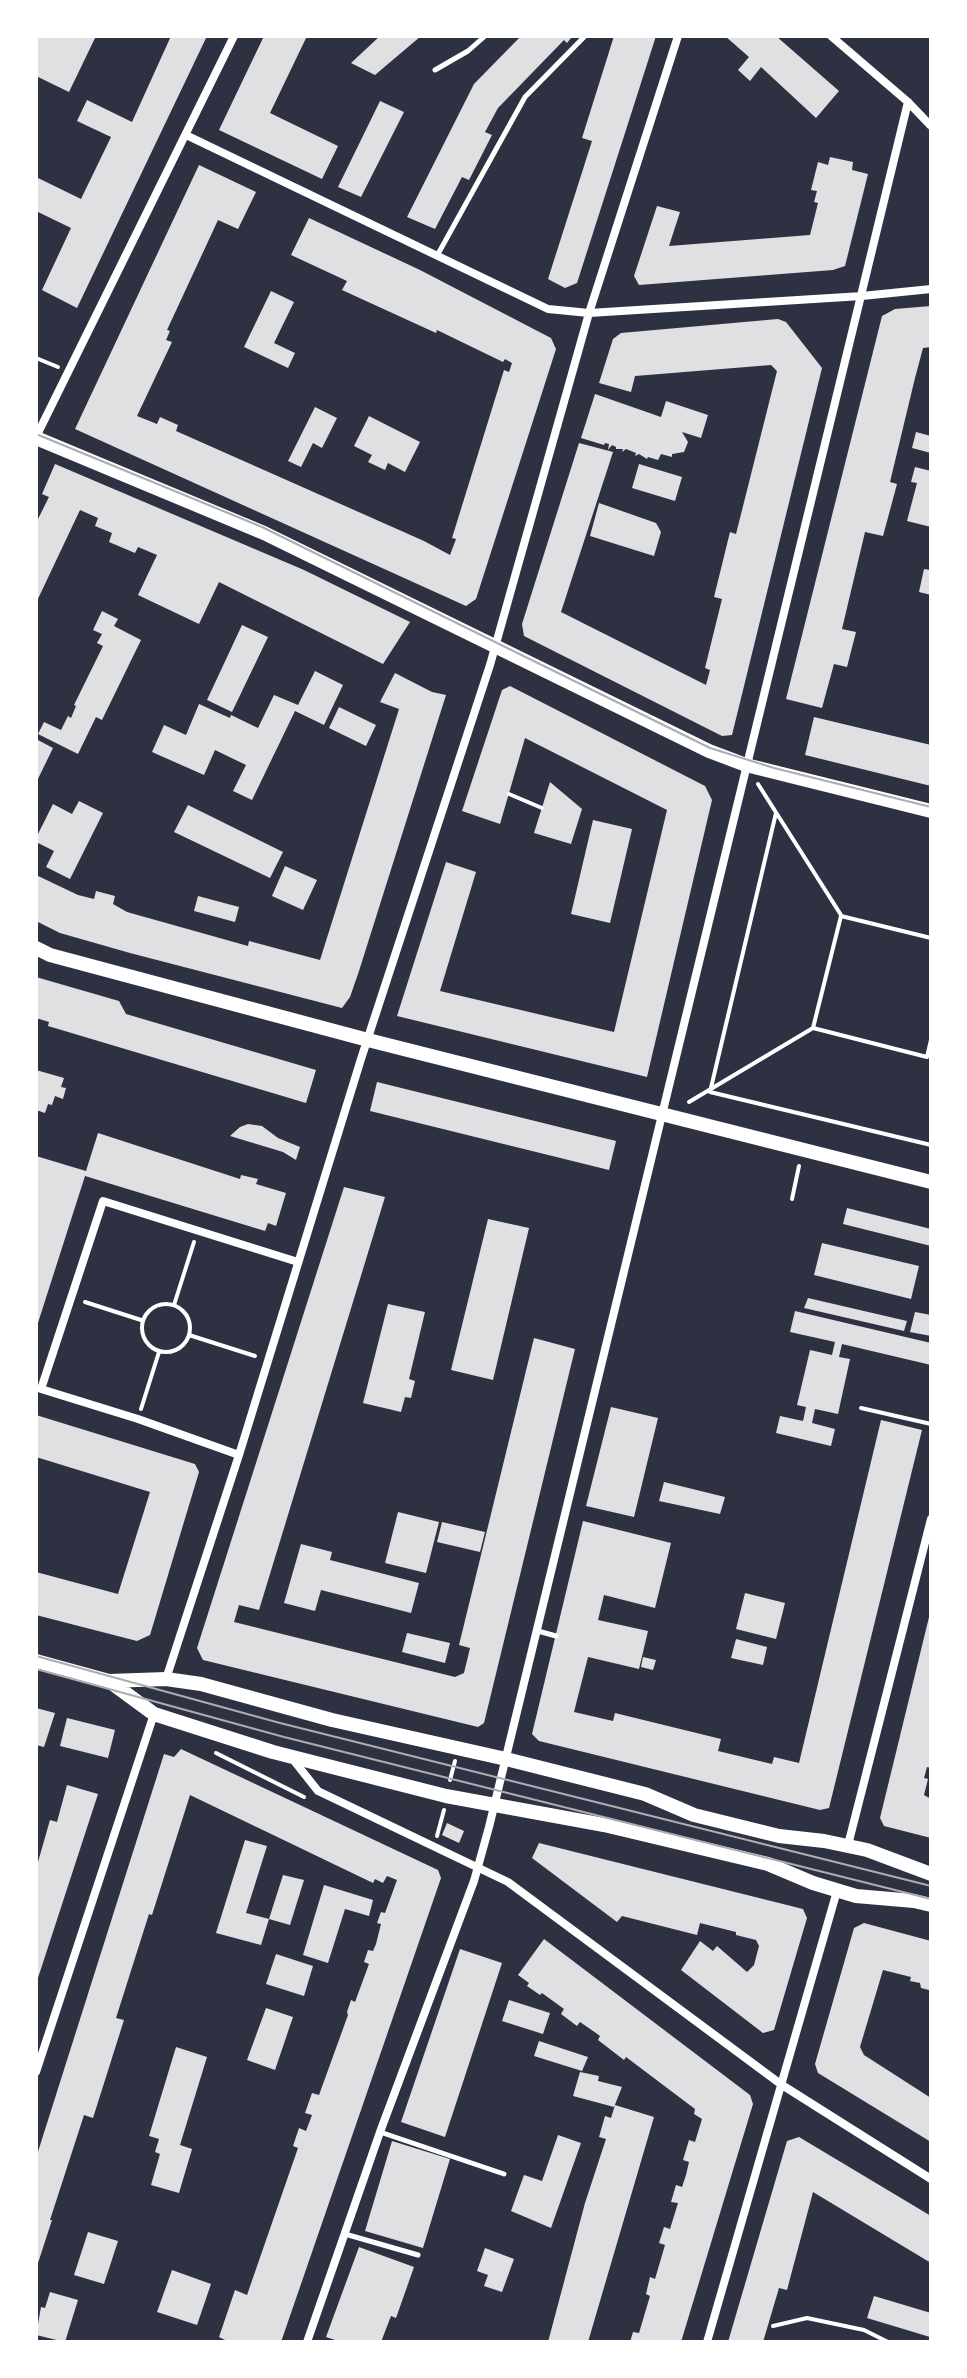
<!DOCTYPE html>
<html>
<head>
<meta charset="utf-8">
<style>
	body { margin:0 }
	#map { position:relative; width:967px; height:2378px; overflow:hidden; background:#2d3142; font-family:Commissioner,sans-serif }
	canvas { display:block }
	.frame { position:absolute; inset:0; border:38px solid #fff; pointer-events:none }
</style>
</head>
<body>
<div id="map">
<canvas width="967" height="2378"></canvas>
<div class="frame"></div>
</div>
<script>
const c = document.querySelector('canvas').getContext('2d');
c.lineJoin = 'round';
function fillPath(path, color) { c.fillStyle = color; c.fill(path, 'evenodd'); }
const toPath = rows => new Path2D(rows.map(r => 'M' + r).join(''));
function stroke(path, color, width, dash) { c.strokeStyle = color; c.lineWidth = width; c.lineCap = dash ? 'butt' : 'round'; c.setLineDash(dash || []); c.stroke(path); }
fillPath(toPath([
	[36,36,96,36,69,92,36,76],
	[171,36,207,36,77,308,42,290,71,228,36,211,36,177,81,199,111,137,77,121,87,100,132,122],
	[264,36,307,36,270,113,338,146,322,179,219,130],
	[380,36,421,36,375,75,351,63],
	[521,36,571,38,567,43,564,40,498,108,485,132,492,135,469,180,462,177,435,229,407,217,474,84],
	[614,36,656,36,577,283,565,288,548,279,592,141,582,138],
	[725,36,776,36,839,91,816,118,761,67,750,81,738,70,749,57],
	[380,101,404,112,361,197,338,187],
	[830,157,853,162,852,170,868,174,845,266,833,270,639,285,634,276,657,206,680,212,669,246,810,235,818,203,814,202,817,191,811,190,818,162,828,165],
	[199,165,256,192,238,229,218,220,167,330,170,331,166,340,172,342,137,416,157,424,160,417,178,425,176,431,424,541,450,555,456,539,452,538,504,370,509,372,512,363,505,359,503,362,437,330,436,333,342,290,347,281,291,255,309,218,420,270,551,338,556,349,476,599,466,606,75,429],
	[271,291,294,302,274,343,295,353,288,368,244,347],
	[931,306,931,347,923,348,915,378,890,482,897,484,883,536,865,532,842,629,856,632,847,667,834,664,822,708,786,699,882,316,895,309],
	[778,319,786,322,822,368,732,735,722,736,524,636,522,624,579,443,613,452,561,612,706,685,710,670,705,668,722,599,714,597,730,532,736,534,777,371,771,365,635,376,631,392,599,383,613,339,621,333],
	[595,394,661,417,666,401,708,415,701,438,682,432,688,442,684,452,672,454,672,457,661,454,658,460,648,457,647,459,639,454,635,456,636,453,626,449,622,452,623,449,616,449,616,447,612,445,608,450,609,444,605,443,604,445,581,438],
	[315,407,337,418,322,448,313,443,301,467,288,461],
	[369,416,420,442,405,472,388,463,385,470,368,462,372,455,354,446],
	[916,432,931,436,931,453,912,448],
	[55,464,304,570,410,622,383,664,219,582,199,624,138,595,157,555,138,547,135,553,109,542,112,533,95,526,98,518,80,510,36,603,36,523,49,497,42,494],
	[639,464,682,477,675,501,632,488],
	[915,467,931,471,931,527,907,521,917,483,911,482],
	[599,503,656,523,661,532,654,556,590,536],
	[924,569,931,570,931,595,919,592],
	[102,611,118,619,114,626,141,640,102,720,96,717,78,754,38,734,44,722,61,730,68,716,71,718,76,706,74,705,103,646,97,643,102,634,93,630],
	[242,625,268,637,232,712,207,700],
	[315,671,343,685,324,725,295,711,252,800,233,791,246,765,215,750,204,775,152,752,164,725,186,735,199,704,230,718,231,715,258,728,274,695,298,705],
	[395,673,432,692,446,695,359,971,350,997,342,1008,130,953,60,933,36,921,36,875,78,895,94,899,96,891,115,896,113,904,127,912,248,946,249,941,320,960,399,709,380,702],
	[510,686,705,786,712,800,647,1077,397,1016,446,862,476,872,440,991,614,1032,667,810,525,738,500,824,462,811,502,690],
	[339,707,376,725,366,746,329,728],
	[814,717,931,745,931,786,805,755],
	[36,739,53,748,36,783],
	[550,782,582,809,571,844,534,833],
	[79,801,103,813,70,879,46,867,54,851,36,842,36,838,53,804,72,814],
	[188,805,283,852,270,878,174,832],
	[593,820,632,829,610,923,571,914],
	[285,866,317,880,303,910,272,896],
	[198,896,239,907,235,922,194,911],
	[36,977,119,1001,126,1014,316,1070,306,1103,48,1026,49,1022,36,1018],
	[36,1070,64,1078,61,1087,66,1088,63,1099,55,1096,52,1105,48,1104,45,1113,36,1110],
	[377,1082,616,1141,609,1170,370,1111],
	[248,1124,262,1126,278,1138,300,1147,296,1160,283,1152,230,1136,240,1127],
	[98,1133,240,1179,241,1175,258,1179,256,1184,286,1193,276,1226,268,1223,265,1231,85,1176,36,1329,36,1156,86,1171],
	[344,1187,385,1197,259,1610,239,1605,234,1622,455,1677,464,1673,470,1648,459,1645,534,1338,575,1349,484,1723,478,1727,203,1660,197,1648],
	[847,1208,931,1229,931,1246,843,1224],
	[488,1219,529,1228,493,1380,451,1370],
	[822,1243,919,1266,911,1299,814,1275],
	[808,1298,907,1321,904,1331,804,1308],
	[388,1304,425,1312,409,1379,415,1381,411,1398,405,1397,401,1412,363,1403],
	[795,1311,931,1343,931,1365,842,1344,839,1357,850,1359,838,1414,815,1409,812,1423,835,1429,831,1446,776,1433,780,1416,803,1421,806,1407,797,1405,810,1350,832,1355,835,1342,790,1332],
	[915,1312,931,1315,931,1336,910,1332],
	[611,1407,658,1418,634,1517,586,1506],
	[36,1415,195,1464,199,1472,150,1635,137,1641,36,1615,36,1572,118,1594,150,1492,36,1457],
	[881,1420,922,1430,829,1808,820,1810,539,1741,532,1734,583,1521,671,1543,655,1608,604,1595,598,1620,648,1631,639,1669,588,1657,574,1712,613,1721,615,1713,721,1739,718,1751,772,1764,774,1757,799,1763],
	[664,1482,725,1497,720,1514,659,1501],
	[398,1512,439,1522,426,1573,385,1563],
	[442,1522,485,1532,480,1552,437,1542],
	[301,1544,332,1552,330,1560,419,1583,411,1613,321,1590,315,1611,284,1603],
	[745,1593,785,1603,776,1639,736,1629],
	[930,1613,931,1768,927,1767,924,1778,928,1779,924,1795,931,1799,931,1838,884,1826,880,1818],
	[407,1633,450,1643,445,1663,402,1652],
	[736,1639,767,1647,763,1665,731,1658],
	[643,1657,656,1660,653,1670,641,1667],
	[36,1708,55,1713,44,1747,36,1745],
	[67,1718,115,1730,108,1758,60,1746],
	[181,1749,438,1870,441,1878,281,2342,229,2342,219,2337,235,2290,247,2295,298,2148,293,2146,299,2128,306,2131,312,2115,305,2113,312,2093,319,2095,348,2015,347,2012,351,2000,355,2002,369,1964,364,1962,368,1950,373,1951,376,1944,381,1924,377,1923,381,1912,385,1913,397,1880,387,1876,383,1883,375,1879,373,1883,190,1795,152,1915,149,1914,116,2018,124,2020,93,2118,84,2115,50,2220,52,2220,38,2263,36,2262,36,2158,164,1754,174,1757],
	[67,1785,98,1794,36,1984,36,1869,50,1820,57,1822],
	[447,1823,464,1831,459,1843,442,1835],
	[245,1840,267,1846,246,1913,269,1919,283,1875,304,1880,290,1925,269,1919,261,1945,216,1933],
	[539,1843,803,1909,807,1918,774,2030,763,2033,681,1970,700,1941,713,1951,717,1946,747,1972,754,1965,759,1946,756,1940,736,1935,736,1932,700,1923,697,1935,622,1916,617,1922,532,1858],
	[324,1885,373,1900,369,1916,345,1909,328,1963,303,1955],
	[864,1923,931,1941,931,1987,929,1990,921,1988,920,1983,910,1981,911,1977,883,1970,860,2047,864,2055,931,2098,931,2142,818,2073,815,2064,854,1928],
	[544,1939,750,2095,753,2104,681,2342,630,2342,633,2332,639,2333,650,2296,646,2294,650,2277,655,2279,665,2245,659,2243,664,2227,670,2229,678,2203,671,2202,676,2185,682,2187,686,2175,689,2162,683,2160,689,2140,695,2142,702,2119,694,2114,695,2109,626,2057,624,2060,598,2040,600,2036,596,2033,580,2022,577,2026,561,2014,564,2009,542,1993,540,1995,527,1986,529,1983,518,1975],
	[460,1949,502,1963,445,2137,401,2122],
	[276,1954,313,1966,304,1996,266,1984],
	[509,2000,550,2013,543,2034,502,2021],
	[266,2008,293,2017,275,2070,247,2060],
	[539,2041,588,2057,582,2071,534,2056],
	[176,2047,207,2057,180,2145,192,2149,179,2193,151,2185,160,2154,155,2152,159,2139,149,2136],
	[580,2072,599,2076,598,2081,622,2087,614,2107,573,2096],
	[615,2105,654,2117,588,2342,548,2342,585,2203,606,2139,599,2137,605,2116,611,2118],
	[558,2135,581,2143,551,2228,511,2211,524,2175,542,2181],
	[799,2137,931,2216,931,2263,813,2192,787,2290,779,2288,763,2342,728,2342,787,2141],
	[392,2141,450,2159,423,2248,365,2231],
	[88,2232,118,2241,104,2284,74,2275],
	[359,2247,414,2267,396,2318,391,2316,381,2342,341,2342,326,2337],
	[485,2248,514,2259,502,2292,484,2286,488,2275,477,2271],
	[172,2270,211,2284,197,2325,157,2312],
	[50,2292,78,2300,65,2342,36,2335,41,2307,45,2308],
	[874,2296,931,2313,930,2337,867,2318]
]), '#e0e0e3');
stroke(toPath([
	[36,358,58,367],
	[758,784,841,915],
	[509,794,542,808],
	[813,1028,927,1057,931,1040],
	[710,1092,776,813],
	[710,1092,931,1145],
	[689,1102,813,1028,841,916,931,938],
	[792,1199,799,1166],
	[85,1302,141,1320],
	'142 1328a24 24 0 1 1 48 0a24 24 0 1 1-48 0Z',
	[174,1305,194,1242],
	[189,1335,255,1356],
	[861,1408,931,1424],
	[141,1409,159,1352],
	[216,1753,304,1797],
	[450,1780,455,1761],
	[437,1836,444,1810],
	[773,2326,807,2318,864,2330,888,2342]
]), '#fff', 4);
stroke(toPath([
	[435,70,468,51,485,36],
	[438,254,525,97,585,36],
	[538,1631,556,1636],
	[380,2132,504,2174],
	[345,2234,418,2255]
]), '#fff', 5);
stroke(toPath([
	[831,36,908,102,931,126],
	[186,135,548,309,589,313,862,296,931,289],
	[36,437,234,36],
	[239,1455,138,1419,41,1389,103,1201,298,1262],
	[166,1679,239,1455,361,1059,490,665,589,313,678,36],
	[291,1757,318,1791,508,1882,782,2085,931,2179],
	[848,1845,931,1519],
	[36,2072,154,1714],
	[307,2342,380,2132,474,1881,489,1827,908,102],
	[707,2342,837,1891]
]), '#fff', 8);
stroke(toPath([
	[36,438,264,533,709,751,746,765,931,811],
	[36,948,50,955,368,1040,931,1182]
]), '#fff', 14);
stroke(toPath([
	[36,1661,109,1681,166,1679,201,1684,332,1720,506,1759,645,1794,694,1815,779,1836,824,1841,867,1850,931,1874],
	[109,1681,154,1714,273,1752,446,1796,604,1825,768,1864,813,1883,856,1896,914,1901,931,1905]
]), '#fff', 14);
stroke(toPath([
	[36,434,262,527,710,748,774,768,931,807],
	[36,1656,280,1723,931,1886],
	[36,1669,284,1737,931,1899]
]), '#abadb3', 2);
</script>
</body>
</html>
